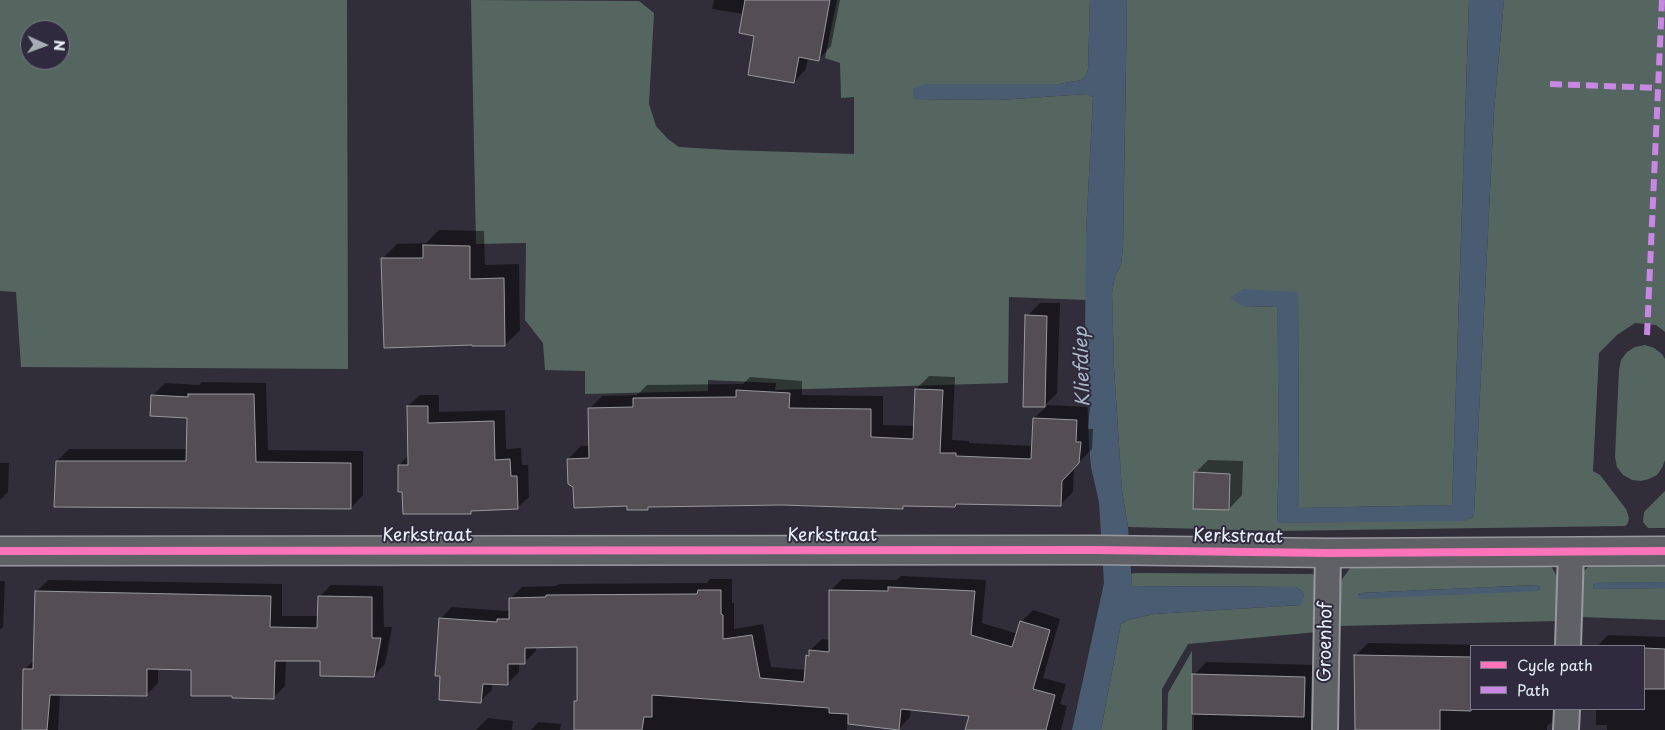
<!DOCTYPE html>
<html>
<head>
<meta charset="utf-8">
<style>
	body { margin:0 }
	#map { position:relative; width:1665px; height:730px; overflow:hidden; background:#312e39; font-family:"Playpen Sans",sans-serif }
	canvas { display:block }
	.legend { position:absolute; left:1470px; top:645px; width:175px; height:65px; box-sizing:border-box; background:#2f2a3d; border:1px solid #797a88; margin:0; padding:6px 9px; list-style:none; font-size:15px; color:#e8f1f8 }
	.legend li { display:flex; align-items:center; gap:10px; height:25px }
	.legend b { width:25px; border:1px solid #797a88 }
	.north { position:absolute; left:20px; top:20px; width:50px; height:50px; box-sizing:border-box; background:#2f2a3d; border:1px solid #797a88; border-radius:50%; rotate:92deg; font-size:14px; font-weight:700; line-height:20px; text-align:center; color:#e8f1f8 }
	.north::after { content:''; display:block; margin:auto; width:18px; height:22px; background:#a8adb5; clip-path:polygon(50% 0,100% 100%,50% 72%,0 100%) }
</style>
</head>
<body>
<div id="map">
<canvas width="1665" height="730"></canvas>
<ul class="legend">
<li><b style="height:6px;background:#fb73b8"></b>Cycle path</li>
<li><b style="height:6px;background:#c787e3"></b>Path</li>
</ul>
<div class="north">N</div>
</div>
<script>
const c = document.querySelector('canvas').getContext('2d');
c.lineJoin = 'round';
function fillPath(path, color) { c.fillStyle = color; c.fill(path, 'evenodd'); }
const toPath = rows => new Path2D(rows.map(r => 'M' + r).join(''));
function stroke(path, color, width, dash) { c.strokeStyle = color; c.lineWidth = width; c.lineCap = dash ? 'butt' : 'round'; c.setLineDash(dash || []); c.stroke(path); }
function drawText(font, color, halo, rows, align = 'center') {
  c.font = font + ' "Playpen Sans",sans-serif'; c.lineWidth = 4; c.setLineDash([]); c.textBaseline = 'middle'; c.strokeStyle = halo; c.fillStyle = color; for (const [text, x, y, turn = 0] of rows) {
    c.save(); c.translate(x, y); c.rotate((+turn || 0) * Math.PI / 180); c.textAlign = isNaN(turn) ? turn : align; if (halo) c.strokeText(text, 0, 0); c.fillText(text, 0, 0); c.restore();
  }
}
fillPath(toPath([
	[0,0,347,0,348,369,21,367,16,292,0,291],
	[30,30,60,30,60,60,30,60],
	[471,0,639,1,654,13,649,104,656,126,668,139,679,147,728,150,854,154,854,97,841,98,840,63,825,58,837,0,1090,0,1088,69,1085,77,1081,80,1059,84,1007,85,914,96,915,99,999,100,1087,94,1093,97,1086,234,1086,300,1009,297,1008,383,775,390,776,383,708,380,708,391,585,394,585,371,545,370,543,343,525,320,526,243,476,244],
	[1127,0,1469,0,1452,505,1299,508,1298,293,1242,306,1277,307,1278,339,1279,450,1277,523,1471,519,1474,514,1494,111,1504,0,1665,0,1665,332,1656,325,1635,323,1617,335,1599,353,1593,471,1600,475,1626,509,1629,518,1628,523,1625,526,1277,531,1128,527,1122,491,1114,368,1112,293,1115,276,1121,265,1123,247],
	[1645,345,1654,348,1662,354,1665,359,1665,460,1662,468,1657,475,1649,479,1641,481,1632,480,1623,475,1617,467,1615,457,1619,370,1621,360,1627,352,1635,347],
	[1665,491,1665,528,1648,528,1643,522,1644,512],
	[1591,564,1665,565,1665,582,1594,583,1593,588,1595,589,1665,588,1665,620,1580,617,1581,578,1583,572],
	[1357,565,1548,565,1551,566,1559,580,1559,621,1339,626,1340,582,1351,567],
	[1537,585,1539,586,1540,589,1358,595,1360,593],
	[1135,573,1312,574,1318,578,1317,632,1188,644,1162,689,1162,730,1101,730,1121,624,1128,620,1154,614,1300,605,1304,595,1302,591,1296,587,1132,586,1131,574],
	[1192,651,1192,730,1167,730,1168,693]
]), '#556661');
fillPath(toPath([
	[1090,0,1127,0,1123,247,1121,265,1115,276,1112,293,1114,368,1122,491,1128,527,1132,586,1296,587,1302,591,1304,595,1303,601,1300,605,1154,614,1128,620,1121,624,1101,730,1072,730,1104,583,1099,502,1091,467,1089,446,1085,341,1086,234,1093,97,1087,94,999,100,914,99,913,88,925,84,1059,84,1081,80,1085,77,1088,69],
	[1469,0,1504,0,1494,111,1474,514,1471,519,1465,521,1277,523,1279,450,1277,307,1242,306,1230,298,1243,289,1298,292,1299,508,1452,505],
	[1665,582,1665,588,1595,589,1593,588,1594,583],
	[1537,585,1540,586,1539,591,1361,599,1358,598,1360,593]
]), '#4a5c71');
fillPath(toPath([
	[714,0,840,0,831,46,819,59,808,57,806,69,794,82,756,35,744,14,712,9],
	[439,230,484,231,485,265,519,264,520,330,505,345,382,259,397,244,426,243],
	[1040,303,1060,303,1057,393,1045,405,1090,407,1088,429,1093,429,1092,449,1074,467,1073,492,1060,505,958,503,955,505,906,504,902,508,820,505,650,506,648,509,629,505,574,487,568,459,581,446,590,446,589,409,602,396,637,395,647,385,743,384,750,377,802,381,802,395,883,396,883,425,915,426,916,389,929,376,955,377,952,440,969,441,969,443,1033,446,1034,418,1047,406,1024,405,1027,316],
	[202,382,266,383,268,450,363,451,363,495,351,508,57,461,69,449,188,449,189,417,152,396,165,383,199,385],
	[420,395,439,395,439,412,505,410,506,449,521,448,522,465,528,465,529,497,517,508,474,509,471,513,403,491,399,465,409,455,408,406],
	[1208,460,1243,461,1242,495,1229,509,1195,473],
	[0,463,9,463,8,492,0,500],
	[901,576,986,580,982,623,1018,634,1021,622,1033,610,1060,619,1043,678,1066,684,1060,704,1067,706,1061,730,967,730,971,714,911,709,910,717,899,729,847,723,847,730,624,730,575,701,578,698,578,646,536,647,536,651,524,663,519,663,519,672,507,684,492,683,492,690,480,701,440,619,452,607,507,611,510,608,510,599,522,587,556,586,559,584,707,583,710,579,732,579,732,603,734,603,734,629,763,624,771,667,806,670,807,656,810,650,822,639,831,640,830,591,842,579,897,580],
	[48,580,282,584,282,616,318,616,319,597,331,585,383,586,384,627,392,627,385,664,373,676,322,660,286,660,285,686,273,698,193,669,158,668,158,683,146,695,60,694,58,730,21,730,22,718,23,716,24,670,35,659,36,592],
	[0,581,5,581,3,627,0,630],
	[1608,635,1665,637,1665,730,1607,730,1607,725,1596,725,1596,709,1644,709,1644,646,1598,646],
	[1368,643,1546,646,1471,646,1471,709,1553,709,1553,721,1547,726,1547,730,1363,730,1356,655],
	[1206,662,1317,665,1315,730,1194,730,1194,675],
	[488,718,513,721,512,730,476,730],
	[538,722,561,724,560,730,531,730]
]), '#0007');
const building = toPath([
	[745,0,830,0,819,61,799,57,794,83,748,75,754,36,739,33,745,0],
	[423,245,470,246,470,279,504,278,505,346,472,346,472,345,384,348,381,258,423,258,423,245],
	[1025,315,1047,316,1045,407,1023,407,1025,315],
	[915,389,943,390,940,453,956,453,956,456,1031,459,1033,418,1077,420,1076,442,1081,442,1079,463,1062,481,1061,506,956,504,955,507,903,506,903,509,782,505,648,507,648,510,627,510,627,506,574,508,573,487,568,484,567,459,589,458,588,408,633,407,633,398,736,397,736,390,790,393,789,408,871,409,871,437,913,439,915,389],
	[188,394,254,394,256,462,351,463,351,509,54,507,56,461,186,461,187,418,150,416,151,395,188,397,188,394],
	[407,406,428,406,428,423,494,421,495,460,510,459,511,476,517,476,518,509,471,511,471,514,403,514,402,492,398,492,398,465,408,465,407,406],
	[1194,472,1230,474,1229,510,1193,509,1194,472],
	[888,587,975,591,971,635,1012,647,1020,621,1050,630,1033,689,1055,695,1046,730,965,730,969,716,901,709,899,730,848,724,848,714,829,713,829,708,652,695,652,717,644,717,642,730,574,730,574,701,577,701,577,647,525,648,525,664,508,664,508,685,483,684,481,703,439,700,440,676,435,676,439,618,497,622,497,619,509,619,509,598,546,597,546,595,697,594,698,590,721,590,721,614,723,615,723,639,752,635,760,678,804,682,806,655,809,656,809,650,829,652,829,590,888,591,888,587],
	[35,591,271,596,270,627,317,628,318,596,372,597,372,638,381,638,374,677,320,676,320,661,275,661,274,699,232,698,232,696,191,696,191,670,147,669,147,696,50,695,47,730,22,730,23,669,33,669,35,591],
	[1644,648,1665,649,1665,689,1644,689,1644,648],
	[1354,655,1471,657,1471,711,1440,710,1440,730,1355,730,1354,655],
	[1192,674,1305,677,1304,717,1192,714,1192,674]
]);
fillPath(building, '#544e54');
stroke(building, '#98999f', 1);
const street = toPath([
	[1568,646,1571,551],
	[1325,730,1328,553],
	[1566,730,1567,709]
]);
const secondary = toPath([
	[0,551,1094,550,1328,553,1665,551]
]);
stroke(street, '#98999f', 28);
stroke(secondary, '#98999f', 31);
stroke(street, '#606067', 24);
stroke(secondary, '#606067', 28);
stroke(toPath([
	[1550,84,1658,88],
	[1647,335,1662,0]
]), '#c787e3', 6, [12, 6]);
stroke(toPath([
	[0,551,1094,550,1328,553,1665,551]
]), '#fb73b8', 8);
drawText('18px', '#e8f1f8', '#2f2a3d', [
	["Kerkstraat",427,536],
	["Kerkstraat",832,536],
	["Kerkstraat",1238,537,1],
	["Groenhof",1326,642,-89]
]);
drawText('italic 19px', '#aab7c4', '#2f2a3d', [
	["Kliefdiep",1083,367,-92]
]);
</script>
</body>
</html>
